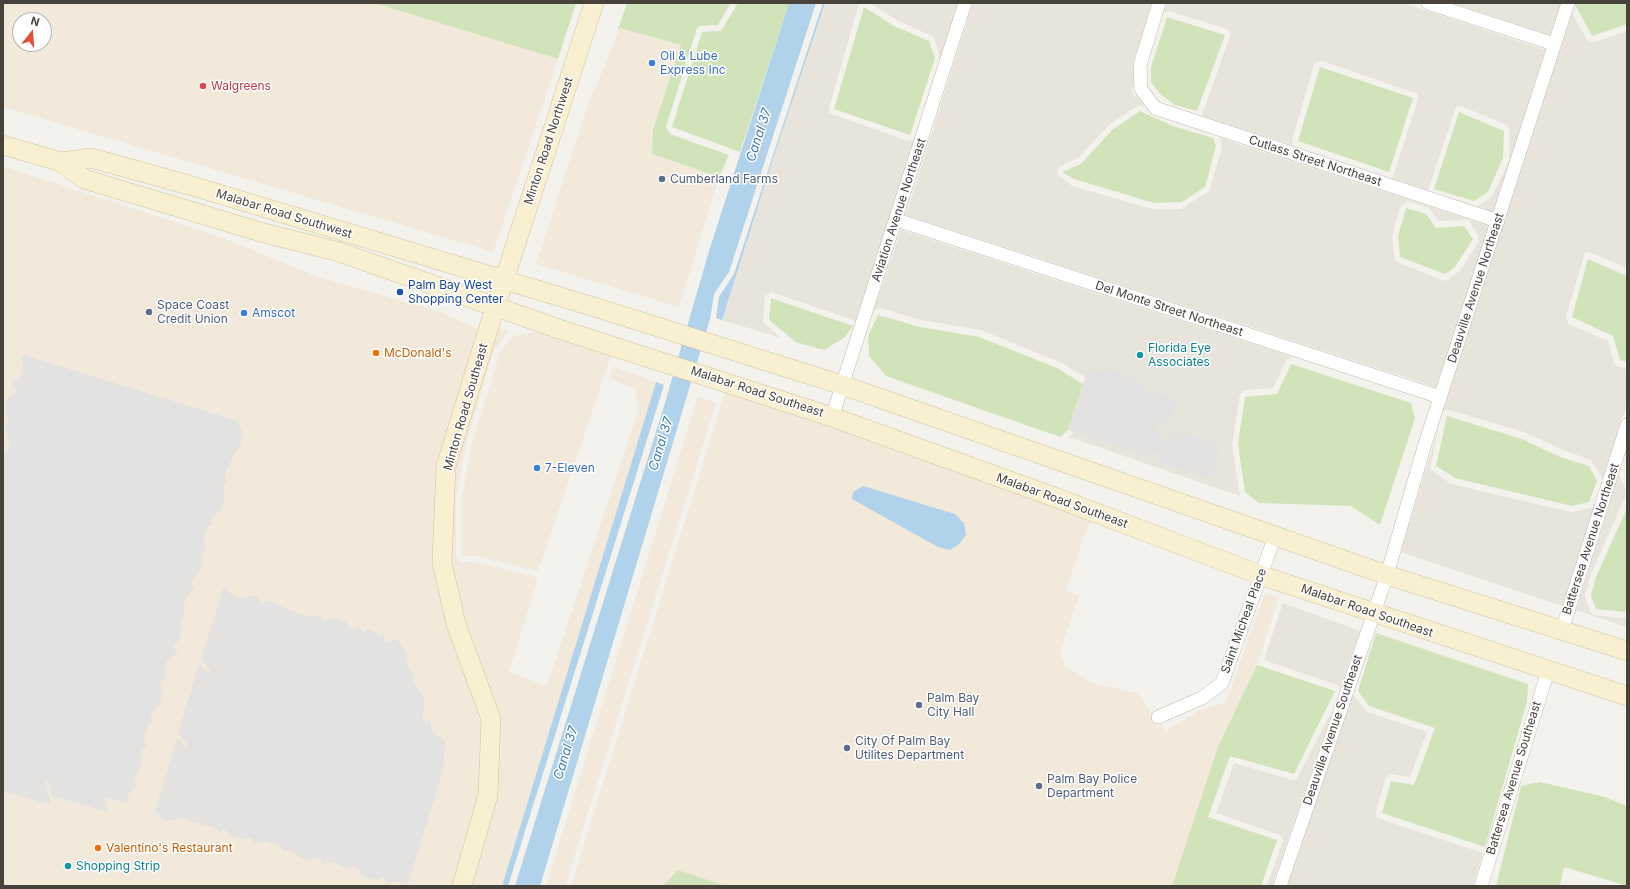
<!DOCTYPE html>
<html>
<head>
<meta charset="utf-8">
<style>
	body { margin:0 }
	#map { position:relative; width:1630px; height:889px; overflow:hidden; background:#f4f2ec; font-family:Inter,sans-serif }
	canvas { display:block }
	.frame { position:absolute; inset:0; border:4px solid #48433a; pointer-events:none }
	.north { position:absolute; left:12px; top:12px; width:40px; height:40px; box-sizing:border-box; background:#fff; border:1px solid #b6b4b0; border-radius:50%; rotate:17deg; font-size:11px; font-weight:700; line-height:16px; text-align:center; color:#48433a }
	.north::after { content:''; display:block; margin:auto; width:14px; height:18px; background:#e44f33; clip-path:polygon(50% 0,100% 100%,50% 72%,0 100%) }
</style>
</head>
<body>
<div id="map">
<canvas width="1630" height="889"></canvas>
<div class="frame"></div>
<div class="north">N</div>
</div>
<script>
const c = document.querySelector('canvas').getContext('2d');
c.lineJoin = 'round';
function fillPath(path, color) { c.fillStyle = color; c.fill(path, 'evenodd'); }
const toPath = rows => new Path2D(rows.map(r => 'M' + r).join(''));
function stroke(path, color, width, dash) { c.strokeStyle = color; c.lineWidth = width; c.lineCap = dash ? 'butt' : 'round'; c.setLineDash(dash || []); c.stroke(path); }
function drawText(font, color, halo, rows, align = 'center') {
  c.font = font + ' Inter,sans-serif'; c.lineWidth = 3; c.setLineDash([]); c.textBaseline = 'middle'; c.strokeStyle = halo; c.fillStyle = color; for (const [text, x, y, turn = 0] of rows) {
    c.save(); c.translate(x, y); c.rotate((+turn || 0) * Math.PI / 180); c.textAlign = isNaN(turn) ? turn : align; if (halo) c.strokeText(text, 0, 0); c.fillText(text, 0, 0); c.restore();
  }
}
fillPath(toPath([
	[825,3,859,3,829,108,829,113,908,141,914,140,916,137,856,321,771,292,765,296,763,322,781,338,722,320,771,165],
	[870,3,958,3,927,101,940,58,934,37,897,20],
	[973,3,1152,3,1133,63,1134,86,1131,88,1134,97,1138,97,1144,106,1137,106,1109,125,1078,158,1059,167,1057,174,1072,186,1152,209,1181,209,1209,191,1222,148,1220,138,1489,226,1436,387,906,215],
	[1406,201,1429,208,1439,221,1468,220,1478,235,1479,241,1460,271,1447,280,1444,281,1395,261,1392,237,1400,207],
	[1167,3,1403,3,1545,50,1494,212,1478,206,1492,196,1509,161,1510,131,1507,125,1461,106,1456,107,1428,190,1391,178,1394,174,1418,100,1418,94,1322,61,1316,62,1314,65,1292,140,1293,145,1202,116,1231,33,1227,29,1169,11,1164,12],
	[1453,3,1561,3,1550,35],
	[1572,13,1587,40,1592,43,1627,31,1627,268,1589,252,1585,253,1566,316,1567,321,1569,324,1608,341,1614,363,1617,366,1627,369,1627,403,1603,479,1591,460,1563,450,1524,432,1449,410,1443,411],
	[901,230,1292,357,1286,361,1273,388,1245,390,1240,394,1232,445,1240,496,1069,437,1074,432,1089,384,1087,378,1060,362,981,330,922,320,880,308,874,310],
	[1439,426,1430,469,1451,484,1571,512,1592,508,1596,501,1563,606,1401,552],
	[1619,474,1627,493,1591,574,1585,596,1590,612,1593,615,1623,618,1627,617,1627,627,1576,610],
	[1283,603,1360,631,1340,687,1337,685,1264,660],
	[1353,694,1367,712,1427,732,1410,777,1391,774,1386,777,1376,812,1377,818,1483,853,1473,886,1287,886],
	[1333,709,1272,886,1267,886,1283,840,1282,836,1216,813,1234,763,1292,780,1296,780]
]), '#e8e4db');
fillPath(toPath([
	[3,3,374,3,558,59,493,252,3,107],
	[20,20,44,20,44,44,20,44],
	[620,28,681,45,653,129,652,154,719,177,679,307,536,264,587,108],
	[3,166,223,238,319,277,440,312,487,333,446,466,442,562,491,719,488,795,462,886,3,886],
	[496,327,509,331,494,350,466,443,456,497,456,557,460,562,476,562,538,578,509,672,547,686,639,409,635,389,609,379,613,367,656,382,502,886,469,886,498,719,463,621,449,560,453,467],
	[533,332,611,356,538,571,477,556,462,556,461,528,462,497,472,444,500,352,513,336],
	[725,393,865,438,1094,517,1084,536,1066,591,1079,596,1060,653,1065,666,1095,684,1137,693,1166,731,1198,711,1226,702,1265,593,1279,597,1257,665,1218,747,1172,886,571,886],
	[698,396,716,403,565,886,546,886]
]), '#f3e9da');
fillPath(toPath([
	[374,3,576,3,558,59],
	[627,3,731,3,718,25,700,26,697,28,666,127,670,134,729,155,719,177,652,154,653,129,681,45,620,28,617,32],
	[738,3,789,3,740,152,672,127,702,32,721,31],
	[1574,3,1627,3,1627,24,1592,36],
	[864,7,894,26,929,41,935,58,910,135,834,109],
	[1167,17,1225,35,1197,111,1175,105,1161,95,1151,82,1151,67],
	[1320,67,1413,98,1389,172,1298,141],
	[1140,111,1173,126,1213,138,1216,146,1205,187,1182,202,1154,203,1074,179,1062,172,1081,164,1112,130],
	[1459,112,1504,131,1503,158,1488,192,1474,201,1434,189],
	[1406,208,1426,214,1436,228,1464,226,1473,239,1455,267,1445,274,1400,257,1398,236],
	[1588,259,1627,276,1627,362,1620,360,1613,336,1572,317],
	[771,298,853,326,844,338,824,350,796,342,769,320],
	[878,315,920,327,979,337,1057,368,1083,384,1068,430,1060,437,886,376,869,356,868,336],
	[1291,364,1411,403,1415,418,1380,525,1351,506,1259,503,1245,492,1238,444,1245,397,1277,394],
	[1447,416,1522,439,1560,457,1589,466,1597,481,1589,502,1572,506,1455,478,1436,466],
	[1627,508,1627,609,1624,612,1596,609,1591,595,1596,577],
	[1376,633,1528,684,1527,702,1485,847,1382,813,1391,781,1414,785,1435,728,1369,706,1358,691],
	[1257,665,1335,691,1294,774,1230,756,1208,817,1277,840,1261,886,1172,886,1218,747],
	[1540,782,1605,797,1627,806,1627,886,1564,867,1560,886,1496,886,1521,786],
	[678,870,726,886,663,886]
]), '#d1e4b9');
fillPath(toPath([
	[21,354,238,421,243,435,240,447,232,456,233,459,228,466,225,475,227,483,223,486,225,496,221,510,209,520,212,523,208,527,203,540,206,552,201,554,203,562,199,572,190,583,195,587,187,596,183,608,185,617,181,619,182,628,179,640,173,646,178,652,167,661,165,672,166,680,160,681,163,693,160,705,150,715,153,719,148,725,144,737,147,749,141,750,142,759,139,771,133,779,137,785,129,793,127,803,107,798,105,800,108,812,52,796,48,781,45,782,51,805,3,791,3,453,10,447,4,423,8,422,5,407,8,398,17,391,11,384,20,377,23,365],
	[1088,369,1098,372,1108,369,1139,380,1148,390,1177,399,1168,426,1157,423,1156,427,1158,435,1166,439,1169,437,1172,429,1222,444,1211,479,1158,462,1160,453,1155,452,1147,456,1068,430],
	[224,586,231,594,241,598,257,595,262,603,267,601,277,604,286,609,310,617,321,615,323,621,336,618,345,621,354,630,359,627,365,634,367,629,378,633,377,636,384,635,386,642,397,639,408,656,406,663,415,675,412,680,425,700,422,722,431,720,431,727,434,732,445,741,445,747,443,771,408,884,398,881,386,884,385,877,376,880,365,878,354,865,349,869,331,862,321,864,320,857,309,860,299,857,290,849,285,852,277,845,265,841,253,844,252,838,243,839,231,836,224,829,220,832,213,827,188,821,189,817,168,821,164,820,155,811,177,738,186,747,187,744,178,733,199,664,209,674,210,670,201,659]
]), '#e4e2e0');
fillPath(toPath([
	[789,3,816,3,729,272,714,294,710,319,540,886,515,886,665,403,709,251],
	[823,3,825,3,771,165,722,320,716,318,719,297,734,274],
	[656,382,664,385,508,886,502,886],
	[863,486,955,514,964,523,966,535,959,544,950,550,938,547,852,499,853,492]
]), '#b0d2ea');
const street = toPath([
	[1159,3,1140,65,1141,89,1155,108,1498,221],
	[1428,3,1554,44],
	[897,220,1440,397],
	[832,417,965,3],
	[1562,630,1627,425],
	[1158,717,1202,698,1222,683,1275,536],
	[1280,886,1387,575,1424,447,1568,3],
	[1481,886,1548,671]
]);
const secondary = toPath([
	[3,145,61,162,84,179,264,233,339,252,559,329,832,417,1057,498,1260,575,1627,696],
	[61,162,91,158,189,185,604,310,842,385,1387,575,1627,651],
	[462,886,488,795,491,719,456,624,442,562,446,466,487,333,594,3]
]);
stroke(street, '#bfbaaf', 14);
stroke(secondary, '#cfc3a0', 20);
stroke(street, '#fff', 13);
stroke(secondary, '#f9f0d1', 19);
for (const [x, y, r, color] of [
	[652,63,4,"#3f7fe0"],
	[203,86,4,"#e0444e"],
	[662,179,4,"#5c6f8a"],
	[400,292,4,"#1a4fb4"],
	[149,312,4,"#5c6f8a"],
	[244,313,4,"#3f7fe0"],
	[376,353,4,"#e8710a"],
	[1140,355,4,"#0f9aa8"],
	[537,468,4,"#3f7fe0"],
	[919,705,4,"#5c6f8a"],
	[847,748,4,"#5c6f8a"],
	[1039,786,4,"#5c6f8a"],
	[98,848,4,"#e8710a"],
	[68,866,4,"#0f9aa8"]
]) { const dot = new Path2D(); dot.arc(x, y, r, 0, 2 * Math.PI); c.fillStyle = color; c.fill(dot); stroke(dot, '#fff', 1.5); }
drawText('12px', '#366cbe', '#fff', [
	["Oil & Lube",660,56],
	["Express Inc",660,70],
	["Amscot",252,313],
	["7-Eleven",545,468]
], 'left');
drawText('12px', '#be3a42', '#fff', [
	["Walgreens",211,86]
], 'left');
drawText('12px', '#48433a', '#fff', [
	["Minton Road Northwest",549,141,-72],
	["Cutlass Street Northeast",1315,161,18],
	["Aviation Avenue Northeast",899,210,-72],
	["Malabar Road Southwest",284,214,17],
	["Deauville Avenue Northeast",1476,288,-72],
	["Del Monte Street Northeast",1169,309,18],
	["Malabar Road Southeast",757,392,18],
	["Minton Road Southeast",466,407,-74],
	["Malabar Road Southeast",1062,501,20],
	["Battersea Avenue Northeast",1591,539,-72],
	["Malabar Road Southeast",1367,611,19],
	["Saint Micheal Place",1244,621,-70],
	["Deauville Avenue Southeast",1333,730,-71],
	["Battersea Avenue Southeast",1514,778,-73]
]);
drawText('12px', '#4e5e75', '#fff', [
	["Cumberland Farms",670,179],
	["Space Coast",157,305],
	["Credit Union",157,319],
	["Palm Bay",927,698],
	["City Hall",927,712],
	["City Of Palm Bay",855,741],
	["Utilites Department",855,755],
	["Palm Bay Police",1047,779],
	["Department",1047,793]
], 'left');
drawText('12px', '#164399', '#fff', [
	["Palm Bay West",408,285],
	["Shopping Center",408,299]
], 'left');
drawText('12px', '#0d838f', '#fff', [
	["Florida Eye",1148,348],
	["Associates",1148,362],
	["Shopping Strip",76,866]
], 'left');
drawText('12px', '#c56008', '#fff', [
	["McDonald's",384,353],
	["Valentino's Restaurant",106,848]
], 'left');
drawText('italic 13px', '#3d7caa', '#fff', [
	["Canal 37",759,135,-72],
	["Canal 37",661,444,-73],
	["Canal 37",566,753,-73]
]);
</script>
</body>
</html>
